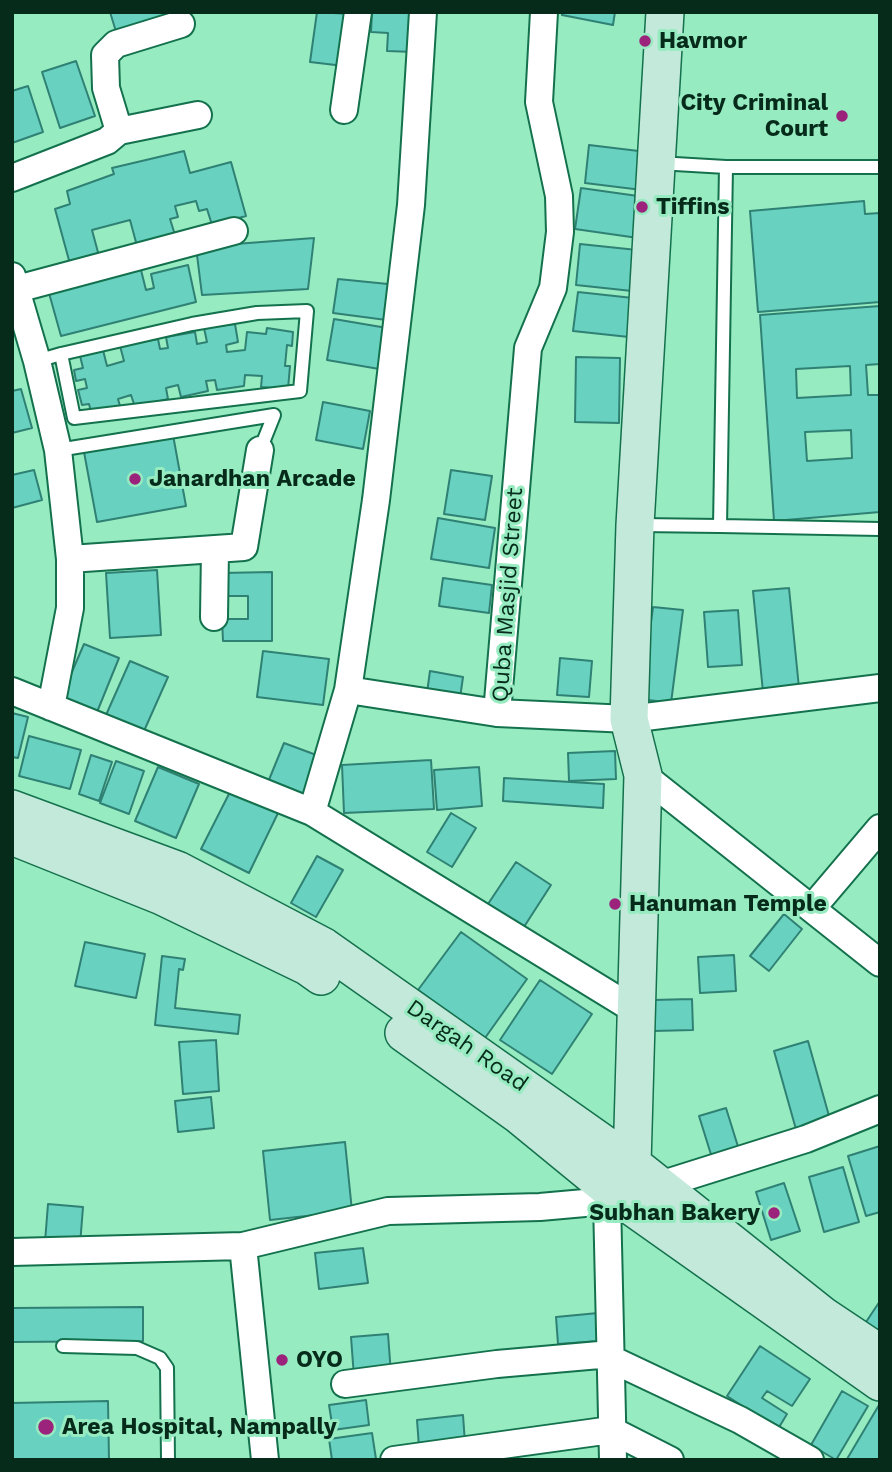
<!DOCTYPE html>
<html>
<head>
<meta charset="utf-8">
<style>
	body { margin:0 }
	#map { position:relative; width:892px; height:1472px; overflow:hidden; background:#97ebc0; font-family:"Work Sans",sans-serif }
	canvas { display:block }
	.frame { position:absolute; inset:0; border:14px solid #062b1b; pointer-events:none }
</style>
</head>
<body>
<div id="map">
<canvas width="892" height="1472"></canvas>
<div class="frame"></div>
</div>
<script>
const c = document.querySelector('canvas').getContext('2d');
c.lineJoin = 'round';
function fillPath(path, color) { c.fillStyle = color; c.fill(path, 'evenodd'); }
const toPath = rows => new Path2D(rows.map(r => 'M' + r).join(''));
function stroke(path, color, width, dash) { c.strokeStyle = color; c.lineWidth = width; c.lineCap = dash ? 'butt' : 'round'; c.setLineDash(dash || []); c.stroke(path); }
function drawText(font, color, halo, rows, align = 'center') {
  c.font = font + ' "Work Sans",sans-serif'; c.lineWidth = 6; c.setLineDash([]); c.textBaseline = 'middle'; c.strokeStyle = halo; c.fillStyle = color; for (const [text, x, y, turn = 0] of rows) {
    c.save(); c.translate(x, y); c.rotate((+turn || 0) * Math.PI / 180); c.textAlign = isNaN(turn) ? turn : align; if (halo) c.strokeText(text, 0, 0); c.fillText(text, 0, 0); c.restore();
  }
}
const building = toPath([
	[110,12,172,12,173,18,117,35,110,12],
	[317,12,350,14,344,66,310,62,317,12],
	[372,12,417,12,414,52,387,51,388,33,371,32,372,12],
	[562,12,615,12,613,25,562,15,562,12],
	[76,61,95,116,60,128,42,72,76,61],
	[28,86,43,132,12,143,12,91,28,86],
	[589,145,647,152,642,190,585,183,589,145],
	[184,151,190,173,231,162,246,216,212,225,207,209,199,211,196,201,175,206,178,217,170,219,175,235,137,246,130,220,92,230,99,256,70,264,55,209,70,204,67,191,114,174,112,168,184,151],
	[581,188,645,197,638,238,575,229,581,188],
	[864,201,865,214,880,213,880,302,758,312,750,211,864,201],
	[314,238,308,289,202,295,196,247,314,238],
	[580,244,637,250,632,291,576,285,580,244],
	[139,262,146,290,154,288,151,274,188,265,196,302,61,336,47,286,139,262],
	[338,279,398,285,394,321,333,313,338,279],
	[578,292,633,298,629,337,573,331,578,292],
	[880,306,880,364,866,365,868,395,880,395,880,512,774,521,760,315,880,306],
	[850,366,851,395,797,398,796,369,850,366],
	[851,430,852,458,807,461,805,432,851,430],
	[334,319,393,329,385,370,327,360,334,319],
	[235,324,238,342,226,345,227,352,245,350,247,332,266,334,267,328,293,332,292,346,287,345,285,366,290,366,288,389,261,387,262,376,245,375,244,386,217,390,215,380,206,381,208,391,181,397,178,385,166,388,168,399,135,407,131,395,118,399,120,406,91,412,89,404,82,405,78,390,87,388,85,379,76,381,74,370,83,368,80,356,103,350,107,366,124,361,120,346,158,339,160,349,168,348,166,337,195,332,197,344,207,342,204,328,235,324],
	[576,357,620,358,619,423,575,422,576,357],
	[21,389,32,428,12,433,12,391,21,389],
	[323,402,370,411,363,449,316,440,323,402],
	[173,435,186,506,97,522,84,452,173,435],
	[34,470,42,500,12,508,12,475,34,470],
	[451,470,492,476,485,520,444,514,451,470],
	[438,518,495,528,489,568,431,559,438,518],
	[157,570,161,635,110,638,106,573,157,570],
	[272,572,272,641,223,641,222,619,248,619,248,596,222,596,221,573,272,572],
	[443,578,492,585,489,613,439,606,443,578],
	[789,588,799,688,763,692,753,591,789,588],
	[653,607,683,610,671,703,641,699,653,607],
	[738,610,742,665,708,667,704,612,738,610],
	[84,644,119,658,95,717,59,702,84,644],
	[263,651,329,659,323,705,257,697,263,651],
	[560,658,592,661,589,697,557,695,560,658],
	[130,661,168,677,140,740,102,724,130,661],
	[430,671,463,677,459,705,426,700,430,671],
	[12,713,28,717,18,758,12,757,12,713],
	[29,736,81,750,70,789,19,776,29,736],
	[284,743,319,756,302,801,266,787,284,743],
	[615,751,616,779,569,781,568,753,615,751],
	[91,755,112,762,99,801,79,794,91,755],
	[431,760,434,809,344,813,342,765,431,760],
	[116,761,144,771,129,814,100,803,116,761],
	[158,767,199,784,176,838,135,821,158,767],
	[479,767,482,806,437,810,434,770,479,767],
	[504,778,604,784,603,808,503,801,504,778],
	[232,788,279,811,249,873,201,849,232,788],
	[451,813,476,828,452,867,427,852,451,813],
	[317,856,343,870,316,917,291,903,317,856],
	[516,862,551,885,522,930,486,907,516,862],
	[784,914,802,929,769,971,750,956,784,914],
	[461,932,527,979,485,1038,418,990,461,932],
	[85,942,145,954,136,998,75,986,85,942],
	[734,955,736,991,700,993,698,957,734,955],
	[162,956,185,959,183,970,179,969,175,1008,240,1015,238,1034,155,1025,162,956],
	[540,980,592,1014,552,1074,500,1040,540,980],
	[692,999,693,1030,653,1031,653,1000,692,999],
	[216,1040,219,1091,183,1094,179,1042,216,1040],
	[808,1041,831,1123,797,1133,774,1051,808,1041],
	[211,1097,214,1128,178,1132,175,1101,211,1097],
	[726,1108,740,1153,713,1161,699,1116,726,1108],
	[345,1142,352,1211,270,1220,263,1151,345,1142],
	[880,1146,880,1212,866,1216,848,1156,880,1146],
	[843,1167,859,1222,824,1232,809,1177,843,1167],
	[784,1183,800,1231,771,1240,756,1192,784,1183],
	[48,1204,83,1207,80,1245,45,1242,48,1204],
	[363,1248,368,1283,319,1289,315,1253,363,1248],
	[880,1301,880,1336,864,1325,880,1301],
	[143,1307,143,1341,12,1342,12,1308,143,1307],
	[598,1313,600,1341,558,1344,556,1317,598,1313],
	[388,1334,391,1374,354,1377,351,1337,388,1334],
	[760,1346,810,1379,792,1406,767,1391,762,1398,787,1414,778,1429,727,1396,760,1346],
	[842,1391,868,1406,836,1460,811,1445,842,1391],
	[366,1400,369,1425,333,1430,329,1405,366,1400],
	[108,1401,109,1460,12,1460,12,1403,108,1401],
	[879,1405,880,1460,848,1460,847,1459,879,1405],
	[463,1415,465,1443,419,1447,417,1420,463,1415],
	[372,1433,376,1459,332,1460,329,1439,372,1433]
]);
fillPath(building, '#68d1c0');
stroke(building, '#2f8174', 2);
const lane = toPath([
	[658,163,726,167,880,167],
	[37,361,61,354,192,324,257,313,307,311,300,391,74,418,61,354],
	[58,450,274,415,260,450],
	[639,525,720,526,726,167],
	[720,526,880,529],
	[63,1346,137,1348,160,1358,167,1368,168,1460]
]);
const street = toPath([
	[544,12,539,102,559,196,560,232,553,288,528,348,497,713,629,719,880,688],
	[344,110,358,12],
	[119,131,106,88,105,55,116,44,181,24],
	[12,178,107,141,119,131,198,115],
	[12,276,37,361,58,450,70,559,70,608,51,707],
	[17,289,234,231],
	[70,559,244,547,260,450],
	[214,617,215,550],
	[348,690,497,713],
	[12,691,312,812,638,1012],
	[643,775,880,963],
	[312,812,348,690,376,500,411,205,423,12],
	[813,907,880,828],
	[644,1190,806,1139,880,1109],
	[607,1201,613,1460],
	[243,1246,265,1460],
	[12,1252,243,1246,388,1211,540,1207,607,1201,614,1192],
	[611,1359,740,1420,810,1460],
	[345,1384,497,1364,611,1354],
	[394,1460,611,1430,670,1460]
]);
const secondary = toPath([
	[12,809,177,870,324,947,632,1164,823,1316,880,1354],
	[12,836,162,896,307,966,321,976],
	[404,1033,519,1115,624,1201,880,1382],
	[614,1192,632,1164,643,775,629,719,635,525,665,12]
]);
stroke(lane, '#14714d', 16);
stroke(street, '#14714d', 30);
stroke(secondary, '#14714d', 40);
stroke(lane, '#fff', 12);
stroke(street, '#fff', 26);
stroke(secondary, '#c3e9da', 37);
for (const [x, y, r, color] of [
	[645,41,7,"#9c237b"],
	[842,116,7,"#9c237b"],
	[642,207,7,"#9c237b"],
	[135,479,7,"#9c237b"],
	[615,904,7,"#9c237b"],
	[774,1213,7,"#9c237b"],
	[282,1360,7,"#9c237b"],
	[46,1427,9,"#9c237b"]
]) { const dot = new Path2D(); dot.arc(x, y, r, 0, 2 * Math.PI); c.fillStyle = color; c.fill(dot); stroke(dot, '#97ebc0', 2.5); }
drawText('bold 23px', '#062b1b', '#97ebc0', [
	["Havmor",659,41],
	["City Criminal",828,103,"right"],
	["Court",828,129,"right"],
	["Tiffins",656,207],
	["Janardhan Arcade",149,479],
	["Hanuman Temple",629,904],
	["Subhan Bakery",760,1213,"right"],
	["OYO",296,1360],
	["Area Hospital, Nampally",62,1427]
], 'left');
drawText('23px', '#062b1b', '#97ebc0', [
	["Quba Masjid Street",508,595,-86],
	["Dargah Road",467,1046,35]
]);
</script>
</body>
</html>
